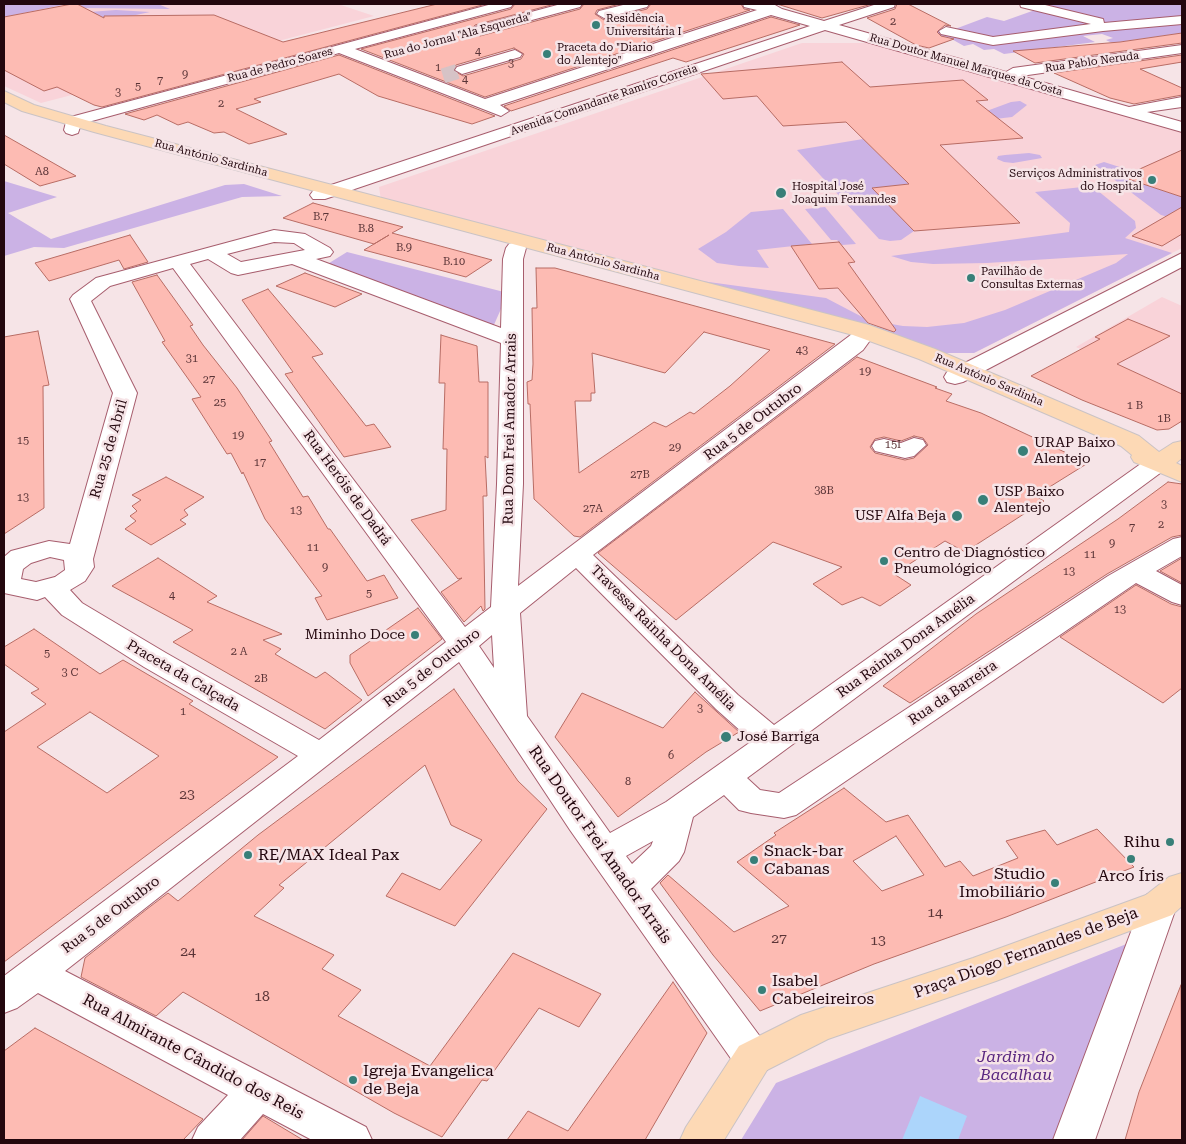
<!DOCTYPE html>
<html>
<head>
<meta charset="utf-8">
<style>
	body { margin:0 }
	#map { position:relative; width:1186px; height:1144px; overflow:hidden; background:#f6e4e7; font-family:"Roboto Serif",serif }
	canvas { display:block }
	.frame { position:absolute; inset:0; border:5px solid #23070e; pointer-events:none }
</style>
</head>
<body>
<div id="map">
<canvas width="1186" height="1144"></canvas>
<div class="frame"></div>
</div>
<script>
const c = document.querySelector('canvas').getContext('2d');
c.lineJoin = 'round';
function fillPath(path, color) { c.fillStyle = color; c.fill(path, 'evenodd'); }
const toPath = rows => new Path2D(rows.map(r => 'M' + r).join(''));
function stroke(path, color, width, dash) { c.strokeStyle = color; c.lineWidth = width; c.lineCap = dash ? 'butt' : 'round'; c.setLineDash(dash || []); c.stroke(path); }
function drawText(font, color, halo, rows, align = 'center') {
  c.font = font + ' "Roboto Serif",serif'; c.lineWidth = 5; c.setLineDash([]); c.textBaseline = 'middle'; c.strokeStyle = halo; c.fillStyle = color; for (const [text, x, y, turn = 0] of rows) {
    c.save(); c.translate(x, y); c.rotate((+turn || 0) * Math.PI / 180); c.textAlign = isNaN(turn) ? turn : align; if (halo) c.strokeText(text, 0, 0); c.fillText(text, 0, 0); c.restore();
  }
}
fillPath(toPath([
	[4,4,338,4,374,16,41,103,4,86],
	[802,43,872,43,1025,85,1182,133,1182,248,974,353,381,200,379,187],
	[1162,297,1182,306,1182,394,1076,347]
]), '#f9d3d9');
fillPath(toPath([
	[4,4,67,4,4,17],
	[77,4,158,4,170,9,85,8],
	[1052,4,1182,4,1182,36,1175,34,1112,43,1106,40,1113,38,1102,34,1083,36,1095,42,1004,54,994,49,984,50,973,44,964,46,948,37,941,38,929,32,955,29,987,17,1004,21],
	[116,10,150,12,89,25,89,12],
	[1020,101,1027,105,1012,117,978,121,973,116,1011,102],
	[863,139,909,184,873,188,914,231,901,240,890,241,879,239,797,150],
	[1029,153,1040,155,1042,158,1013,163,1004,162,997,159,998,156,1005,155],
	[1104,162,1132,171,1137,169,1122,177,1182,197,1182,212,1172,218,1161,215,1095,165],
	[4,181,57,197,8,213,51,239,225,185,244,184,282,196,242,197,64,248,34,247,4,256],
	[1092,186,1135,221,1136,228,1125,238,1172,253,974,353,942,353,694,280,826,298,868,320,903,326,927,327,964,323,1005,310,1116,263,1128,254,987,263,933,264,911,262,891,256,1069,232,1070,223,1035,192],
	[825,207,856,244,842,245,837,240,831,240,805,209],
	[783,209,812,244,757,250,769,268,739,266,717,263,698,249,726,232,751,212],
	[347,252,508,293,493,327,326,265],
	[1134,941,1071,1140,741,1140,776,1083]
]), '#cbb2e5');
fillPath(toPath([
	[920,1096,967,1116,958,1140,902,1140]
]), '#acd5fb');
const building = toPath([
	[72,4,77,4,104,18,104,16,214,15,283,42,437,4,486,4,102,107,94,105,57,87,44,91,4,70,4,17,72,4],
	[515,4,555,4,475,25,471,30,480,36,580,9,584,4,620,4,597,10,595,14,604,20,647,9,651,4,741,4,744,9,750,10,485,97,361,49,511,9,515,4],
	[514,48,524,54,521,59,463,76,453,70,456,65,514,48],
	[777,4,872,4,822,18,777,4],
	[897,4,908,4,951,26,945,25,937,32,941,36,954,39,929,48,916,45,867,18,895,9,897,4],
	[771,17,800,25,686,62,673,58,511,111,504,106,771,17],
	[1182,33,1182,43,1035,63,1013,51,1120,42,1182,33],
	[339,55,495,116,472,124,378,96,339,74,254,99,261,102,236,109,287,134,249,144,224,132,214,133,188,122,178,125,157,115,144,120,125,114,339,55],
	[1182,55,1182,62,1140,69,1182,88,1182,95,1134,104,1110,98,1054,73,1182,55],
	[842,62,870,87,963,80,988,100,976,101,1023,138,940,145,1020,223,914,231,872,188,909,184,846,122,783,126,757,96,723,99,701,74,842,62],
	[4,135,76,176,40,186,4,164,4,135],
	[1182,150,1182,197,1122,177,1182,150],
	[313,203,403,227,392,233,492,260,466,277,364,250,389,235,374,244,283,218,313,203],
	[1182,207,1182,234,1162,246,1132,236,1182,207],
	[130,235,148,262,124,269,119,260,49,281,35,263,130,235],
	[839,242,855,262,848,263,896,330,894,332,868,323,838,288,819,289,791,246,839,242],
	[536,268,555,268,835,344,580,537,574,536,534,499,530,404,528,404,527,382,532,380,533,364,532,308,537,308,536,268],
	[704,332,770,350,730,386,694,414,690,412,666,427,654,422,579,473,575,401,591,401,591,393,595,393,592,353,665,373,704,332],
	[305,273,362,294,335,307,276,286,305,273],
	[157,275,193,325,190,326,203,345,237,388,272,441,269,442,303,497,308,496,328,529,330,529,367,581,384,575,398,598,327,620,315,598,322,596,265,519,243,472,242,474,231,453,227,454,192,399,201,397,162,342,165,341,132,282,157,275],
	[268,289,323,354,312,357,366,426,374,424,391,447,344,457,285,374,293,372,242,300,268,289],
	[1128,319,1170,336,1117,364,1182,394,1182,421,1169,429,1157,430,1082,400,1031,376,1100,339,1095,337,1128,319],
	[38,331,49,385,43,386,44,508,4,534,4,337,38,331],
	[441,335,477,346,479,382,488,382,488,458,485,456,487,496,483,496,485,609,483,611,481,606,464,622,441,592,462,578,458,579,411,520,446,510,447,449,443,449,445,383,439,383,441,335],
	[857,357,937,387,935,388,952,394,946,401,981,413,1088,463,1035,496,1044,501,965,552,945,541,894,574,911,585,880,606,862,597,842,605,813,584,842,567,773,542,676,620,598,553,857,357],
	[914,436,923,438,928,445,914,458,905,460,875,453,870,447,875,439,884,437,901,441,914,436],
	[166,477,204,497,184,510,188,515,180,520,186,524,151,545,125,529,136,521,130,516,137,511,132,506,141,500,132,495,166,477],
	[1168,482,1182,484,1182,535,1172,537,1107,574,910,703,883,686,976,614,1118,519,1168,482],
	[158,558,217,596,207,602,282,634,263,640,281,649,275,654,316,678,325,672,362,700,325,729,173,642,193,630,112,586,158,558],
	[1182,558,1182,583,1160,571,1182,558],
	[1136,585,1171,604,1182,607,1182,688,1163,703,1060,637,1136,585],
	[418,608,442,639,368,696,350,663,350,655,418,608],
	[34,629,100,674,123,660,193,701,189,704,278,757,4,962,4,732,46,704,31,693,39,689,4,664,4,647,34,629],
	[90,712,159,756,107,793,37,747,90,712],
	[454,689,518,781,547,809,455,926,386,896,402,873,440,890,482,840,451,825,425,765,279,885,284,888,254,916,334,955,322,969,361,990,338,1016,430,1066,513,953,601,994,579,1027,539,1008,487,1081,482,1080,442,1137,394,1113,183,992,156,1016,81,977,85,958,147,909,168,893,178,901,258,835,454,689],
	[695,692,739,732,706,752,618,817,555,737,582,693,663,728,695,692],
	[844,788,886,822,908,815,945,867,960,861,973,876,1018,858,1006,841,1045,830,1057,845,1097,829,1134,867,1006,917,874,964,760,1011,713,955,660,883,668,875,734,932,789,906,737,862,776,835,774,833,844,788],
	[896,836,924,875,882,891,853,861,896,836],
	[673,982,707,1033,645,1140,507,1140,528,1111,568,1131,673,982],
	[1181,985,1182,1140,1125,1140,1139,1092,1181,985],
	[35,1028,203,1119,183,1140,4,1140,4,1051,35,1028],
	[263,1116,303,1140,242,1140,263,1116]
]);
fillPath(building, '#fdbbb3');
stroke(building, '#b86c64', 1);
stroke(toPath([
	[443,76,462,70]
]), '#d6c3c6', 15, [15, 8]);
const minor = toPath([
	[492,4,513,4,511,7,355,49,485,99,757,10,744,7,743,4,775,5,782,9,824,21,877,4,895,4,894,7,839,25,1006,72,1013,68,1182,45,1182,53,1021,76,1129,107,1182,97,1182,107,1147,112,1182,122,1182,132,825,30,325,199,313,199,310,195,313,191,810,26,771,15,500,105,509,111,501,116,339,53,81,124,78,133,72,135,66,133,64,130,67,118,492,4],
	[561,4,582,4,580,7,480,34,473,30,475,27,561,4],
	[627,4,649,4,647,7,604,18,597,14,599,11,627,4],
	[1020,4,1041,4,1103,19,1104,23,1182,16,1182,24,1103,31,993,45,941,34,939,31,946,27,993,37,1091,24,1021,7,1020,4],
	[515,50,522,54,520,57,462,74,455,70,457,67,515,50],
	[274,230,305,234,330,248,333,252,330,256,316,259,501,328,503,259,506,248,509,244,516,242,523,244,526,248,523,259,523,484,518,586,852,334,860,333,868,334,871,339,863,350,593,555,738,695,774,725,1149,458,1158,456,1167,458,1170,463,1167,468,747,778,760,790,779,793,1108,576,1173,539,1182,537,1182,556,1156,571,1182,585,1182,605,1172,602,1136,583,796,815,784,818,751,813,739,810,724,795,693,817,684,852,679,861,651,889,767,1046,773,1058,767,1070,753,1075,739,1070,570,830,459,662,65,971,366,1127,372,1140,312,1140,263,1114,240,1140,192,1140,198,1127,228,1095,38,993,17,1008,4,1013,4,976,298,756,144,667,62,615,45,597,37,600,4,593,4,557,11,551,49,541,70,544,113,393,70,299,73,295,96,278,274,230],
	[274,242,294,243,305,250,241,262,227,254,274,242],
	[208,259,231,273,238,275,292,264,501,343,497,484,491,607,465,627,190,264,208,259],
	[173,268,446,642,319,740,166,653,82,603,70,590,85,581,94,567,93,559,137,393,91,301,110,286,173,268],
	[50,557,64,560,65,570,55,577,36,582,21,579,23,569,31,563,50,557],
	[576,568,716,709,752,741,666,802,610,833,527,716,520,613,576,568],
	[492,635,494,668,479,646,492,635],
	[653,841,651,846,632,864,626,856,653,841],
	[1182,253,1182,267,963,382,955,384,947,382,944,377,947,372,1182,253],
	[914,438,923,440,926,445,914,456,905,458,875,451,872,446,875,441,884,439,901,443,914,438],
	[1159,891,1172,895,1177,905,1095,1140,1053,1140,1141,905,1146,895,1159,891]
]);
const major = toPath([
	[4,91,34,105,106,126,869,325,935,349,1139,436,1159,452,1173,443,1182,441,1182,458,1176,463,1182,466,1182,482,1134,462,1131,457,1132,455,1121,446,919,359,853,335,94,132,22,111,4,102,4,91],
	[1182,873,1182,906,1172,915,996,981,828,1039,767,1070,724,1140,680,1140,686,1127,739,1046,801,1015,973,958,1146,895,1169,877,1182,873]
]);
stroke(minor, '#a75d6d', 2);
stroke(major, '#cac3c5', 2);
fillPath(minor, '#fff');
fillPath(major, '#fdd9b5');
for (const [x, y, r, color] of [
	[596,25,5,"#387f78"],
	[547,54,5,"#387f78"],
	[1152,180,5,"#387f78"],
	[781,193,6,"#387f78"],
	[971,278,5,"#387f78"],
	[1023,451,6,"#387f78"],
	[983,500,6,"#387f78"],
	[957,516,6,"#387f78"],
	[884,561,5,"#387f78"],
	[415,635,5,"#387f78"],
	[726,737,6,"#387f78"],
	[1170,842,5,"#387f78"],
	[248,855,5,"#387f78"],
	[1131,859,5,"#387f78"],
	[754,860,5,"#387f78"],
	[1055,883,5,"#387f78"],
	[762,990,5,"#387f78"],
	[353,1080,5,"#387f78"]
]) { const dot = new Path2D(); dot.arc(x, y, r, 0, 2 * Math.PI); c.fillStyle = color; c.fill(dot); stroke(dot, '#f6e4e7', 2); }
drawText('11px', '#23070e', '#f6e4e7', [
	["Residência",606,19],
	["Universitária I",606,32],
	["Praceta do \"Diario",557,48],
	["do Alentejo\"",557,61],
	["Serviços Administrativos",1142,174,"right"],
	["do Hospital",1142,187,"right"],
	["Hospital José",792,187],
	["Joaquim Fernandes",792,200],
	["Pavilhão de",981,272],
	["Consultas Externas",981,285]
], 'left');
drawText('11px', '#5a3437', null, [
	["2",893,22],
	["4",478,52],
	["3",511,64],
	["1",438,68],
	["9",185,75],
	["4",465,80],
	["7",160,81],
	["5",138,87],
	["3",118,93],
	["2",221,104],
	["A8",42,172],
	["B.7",321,217],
	["B.8",366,229],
	["B.9",404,248],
	["B.10",454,262],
	["43",802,351],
	["31",192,359],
	["19",865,372],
	["27",209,380],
	["25",220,403],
	["1 B",1135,406],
	["1B",1164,419],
	["19",238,436],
	["15",23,441],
	["15I",893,445],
	["29",675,448],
	["17",260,463],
	["27B",640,475],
	["38B",824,491],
	["13",23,498],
	["3",1164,505],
	["27A",593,509],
	["13",296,511],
	["2",1161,525],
	["7",1132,528],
	["9",1112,544],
	["11",313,548],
	["11",1090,555],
	["9",325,568],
	["13",1069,572],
	["5",369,594],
	["4",172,596],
	["13",1120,610],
	["2 A",239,652],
	["5",47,654],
	["3 C",70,673],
	["2B",261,679],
	["3",700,709],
	["1",183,712],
	["6",671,756],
	["8",628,782]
]);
drawText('11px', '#23070e', '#f6e4e7', [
	["Rua do Jornal \"Ala Esquerda\"",458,36,-15],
	["Rua Pablo Neruda",1092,62,-8],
	["Rua de Pedro Soares",280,65,-15],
	["Rua Doutor Manuel Marques da Costa",966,65,16],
	["Avenida Comandante Ramiro Correia",604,100,-19],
	["Rua António Sardinha",211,158,15],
	["Rua António Sardinha",603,262,15],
	["Rua António Sardinha",989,380,23]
]);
drawText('14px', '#23070e', '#f6e4e7', [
	["Rua 5 de Outubro",753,422,-37],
	["Rua Dom Frei Amador Arrais",510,429,-89],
	["Rua 25 de Abril",109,449,-74],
	["Rua Heróis de Dadrá",347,488,54],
	["Travessa Rainha Dona Amélia",663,638,45],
	["Rua Rainha Dona Amélia",906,646,-36],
	["Rua 5 de Outubro",432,668,-38],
	["Praceta da Calçada",183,676,30],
	["Rua da Barreira",953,693,-34],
	["Rua 5 de Outubro",111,915,-37]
]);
drawText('14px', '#23070e', '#f6e4e7', [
	["URAP Baixo",1034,443],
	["Alentejo",1034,459],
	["USP Baixo",994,492],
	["Alentejo",994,508],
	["USF Alfa Beja",946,516,"right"],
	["Centro de Diagnóstico",894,553],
	["Pneumológico",894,569],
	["Miminho Doce",405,635,"right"],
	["José Barriga",737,737]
], 'left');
drawText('14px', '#5a3437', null, [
	["23",187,795],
	["14",935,913],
	["27",779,939],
	["13",878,941],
	["24",188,952],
	["18",262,997]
]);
drawText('16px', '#23070e', '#f6e4e7', [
	["Rihu",1160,842,"right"],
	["Snack-bar",764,851],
	["Cabanas",764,869],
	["RE/MAX Ideal Pax",258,855],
	["Studio",1045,874,"right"],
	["Imobiliário",1045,892,"right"],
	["Arco Íris",1131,876,"center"],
	["Isabel",772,981],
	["Cabeleireiros",772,999],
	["Igreja Evangelica",363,1071],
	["de Beja",363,1089]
], 'left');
drawText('16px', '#23070e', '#f6e4e7', [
	["Rua Doutor Frei Amador Arrais",600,845,55],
	["Praça Diogo Fernandes de Beja",1026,953,-20],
	["Rua Almirante Cândido dos Reis",193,1057,28]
]);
drawText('italic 16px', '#5a2881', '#f6e4e7', [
	["Jardim do",1016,1057],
	["Bacalhau",1016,1075]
]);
</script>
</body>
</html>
